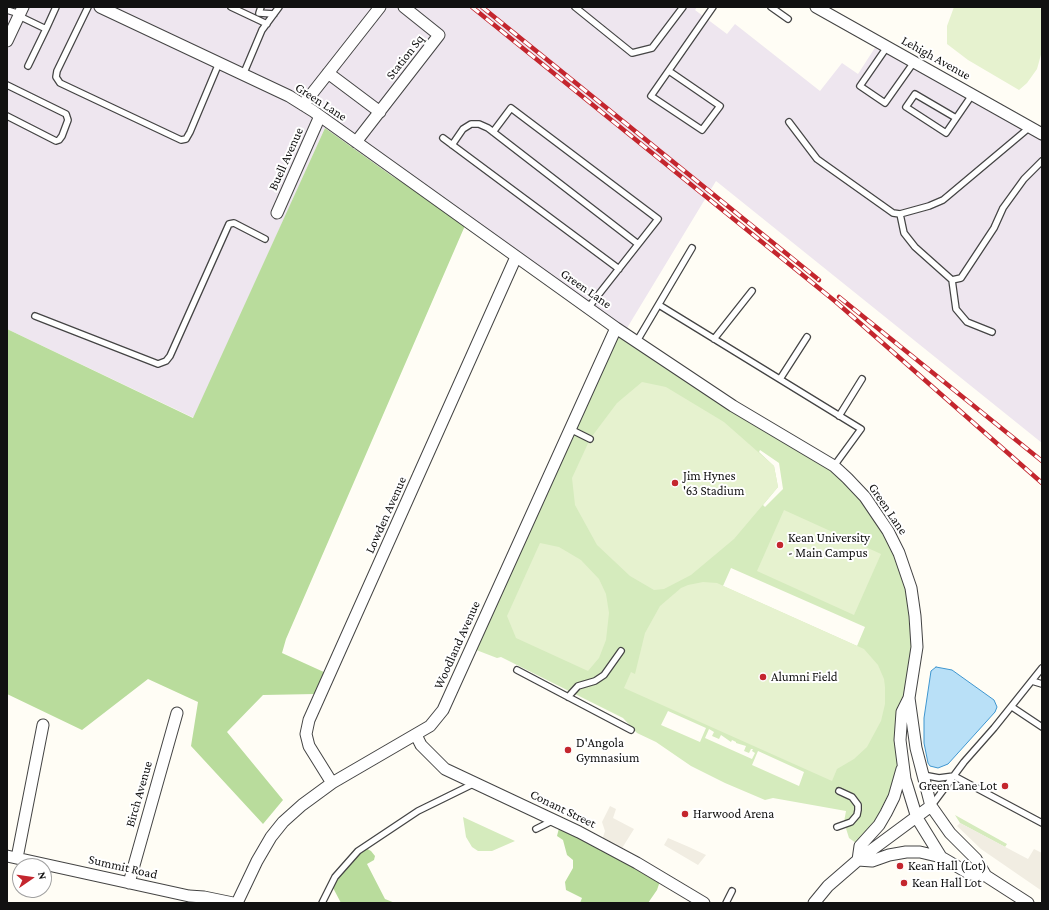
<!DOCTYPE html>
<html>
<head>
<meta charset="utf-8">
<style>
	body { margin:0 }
	#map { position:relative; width:1049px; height:910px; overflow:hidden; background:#fffdf5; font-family:"Crimson Pro",serif }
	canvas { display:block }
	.frame { position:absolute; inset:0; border:8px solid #111; pointer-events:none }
	.north { position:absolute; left:12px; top:858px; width:40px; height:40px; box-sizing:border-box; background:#fff; border:1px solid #a0a0a0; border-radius:50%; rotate:77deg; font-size:11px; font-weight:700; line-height:16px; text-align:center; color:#111 }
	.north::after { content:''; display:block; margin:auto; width:14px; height:18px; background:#c4262e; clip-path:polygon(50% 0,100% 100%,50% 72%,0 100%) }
</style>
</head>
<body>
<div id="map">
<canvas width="1049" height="910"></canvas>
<div class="frame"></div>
<div class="north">N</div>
</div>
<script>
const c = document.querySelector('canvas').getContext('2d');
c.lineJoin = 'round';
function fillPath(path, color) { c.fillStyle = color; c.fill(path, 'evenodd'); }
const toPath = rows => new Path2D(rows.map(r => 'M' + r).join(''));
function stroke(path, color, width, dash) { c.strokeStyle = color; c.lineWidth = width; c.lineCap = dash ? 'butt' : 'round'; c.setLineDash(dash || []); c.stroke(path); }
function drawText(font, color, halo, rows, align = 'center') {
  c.font = font + ' "Crimson Pro",serif'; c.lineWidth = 4; c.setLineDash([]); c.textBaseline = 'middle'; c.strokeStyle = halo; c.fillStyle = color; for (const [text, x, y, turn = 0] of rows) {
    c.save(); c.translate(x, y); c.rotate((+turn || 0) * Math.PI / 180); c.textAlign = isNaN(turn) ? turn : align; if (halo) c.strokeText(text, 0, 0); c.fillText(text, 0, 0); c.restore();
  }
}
fillPath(toPath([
	[7,7,697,7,695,10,727,34,735,24,820,91,842,63,858,74,880,40,1042,134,1042,443,716,181,624,333,392,176,325,128,194,418,7,329]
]), '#eee6ef');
fillPath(toPath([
	[616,328,847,478,899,553,917,634,902,712,902,767,894,797,860,846,849,838,844,822,846,811,773,798,765,800,725,783,691,766,656,742,637,733,623,718,501,657,497,658,471,648],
	[760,450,779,463,783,489,765,507,763,505,778,487,774,466,759,452],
	[731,568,865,627,857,646,723,586],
	[668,711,706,728,700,742,661,725],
	[709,729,714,732,712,736,719,739,721,735,731,742,732,740,736,742,736,743,746,746,744,751,749,753,751,749,753,749,752,751,755,753,752,759,705,738],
	[758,751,804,772,799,786,752,765],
	[955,815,1007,844,1005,847,960,823],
	[463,817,515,841,492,851,478,851,472,847,466,837]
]), '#d5ebbd');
fillPath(toPath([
	[325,128,392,176,467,221,286,639,282,653,326,673,315,694,263,695,227,732,283,800,263,824,191,746,198,702,148,679,82,730,7,694,7,329,193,418],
	[564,825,660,881,657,890,648,903,580,903,582,898,566,890,565,882,573,868,573,860,567,855,563,840,557,836,559,828],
	[364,847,371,851,375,856,374,860,367,864,385,899,395,903,341,903,331,884]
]), '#b9dc9c');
fillPath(toPath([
	[954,7,1040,7,1042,14,1042,51,1037,69,1027,83,1019,90,968,60,947,44,947,26],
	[642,382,666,387,724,422,774,466,778,487,734,539,691,575,664,589,654,590,630,576,597,545,575,505,572,478,590,439,617,403],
	[784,510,881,554,854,615,757,571],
	[540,543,559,547,581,560,599,579,606,594,609,613,606,640,599,658,588,671,516,638,507,616],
	[703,582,717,583,864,649,878,665,884,679,885,687,885,704,881,721,867,747,854,759,837,769,832,781,624,688,631,672,635,674,645,633,660,606,681,588,688,585]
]), '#e6f2cf');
fillPath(toPath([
	[610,806,616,809,613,818,634,829,619,853,602,840,605,831,602,822],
	[960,823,1028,859,1034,849,1042,853,1042,891,981,849,957,826],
	[668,838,689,847,706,855,698,865,664,845]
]), '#f1ede2');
const water = toPath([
	[936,667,952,670,994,700,997,707,995,712,948,764,938,768,930,766,928,763,924,743,924,718,931,671,936,667]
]);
fillPath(water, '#b9e0f7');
stroke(water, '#3f96cf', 1);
const lane = toPath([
	[88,7,57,71,56,77,60,83,181,140,186,139,190,132,219,63],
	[231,7,267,24],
	[261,7,259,13,274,14],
	[575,7,632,53,652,48,683,7],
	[771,7,788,19],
	[7,10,20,14],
	[19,16,46,29,28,66],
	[46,29,56,7],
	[887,47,860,86,885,103,914,62],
	[669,71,720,106,702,130,651,96,713,7],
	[243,75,262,30,279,7],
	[7,85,66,114,68,120,62,136,59,140,56,141,7,116],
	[956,118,915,94,906,107,946,133,972,95],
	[789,122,817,159,893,213,900,214,929,206,943,200,1030,127],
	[493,132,511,108,658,219,588,308],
	[443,138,619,269],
	[452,145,463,129,471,124,479,124,488,128,638,244],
	[900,214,904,233,915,247,952,280,961,278,994,228,1003,208,1024,179,1042,161],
	[952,280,956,309,967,322,992,332],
	[659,305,861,429,834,466],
	[35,316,158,364,166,361,170,356,229,224,234,223,265,239],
	[714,339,752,291],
	[637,341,692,248],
	[780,379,807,337],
	[839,416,862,379],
	[570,429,590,439],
	[517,670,631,730],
	[1032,681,1042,684],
	[568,697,578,686,595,681,604,675,621,651],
	[1012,707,1042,727],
	[923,775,939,778,954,776,1042,823],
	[932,805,964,762,994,728,1042,668],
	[837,827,851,822,857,815,858,810,858,805,852,797,839,791],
	[536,829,554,820],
	[322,903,335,877,358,851,418,811,475,783],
	[726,903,732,891]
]);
const street = toPath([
	[100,7,289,96,313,111,616,328,733,406,834,466,847,478,865,497,888,531,899,553,911,588,915,616,917,647,909,698,916,748,931,806,950,833,976,859,986,876,1028,903],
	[816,7,1042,134],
	[7,41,23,7],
	[328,73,380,112],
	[303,105,380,7],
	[356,142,439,35,404,7],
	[277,213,320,116],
	[909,698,902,712,900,740,905,779,917,818,941,857,970,874,986,876],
	[416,735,421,745,445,769,579,832,637,863,704,903],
	[332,783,309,746,306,734,309,720,516,257],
	[7,856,189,896,204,897,233,903],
	[17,858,43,725],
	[858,860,860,846,879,825,886,813,894,797,902,769],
	[858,860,872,861,889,855,906,852,920,852,941,857],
	[129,883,177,713],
	[237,903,257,861,271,837,283,822,302,805,332,783,430,726,443,710,616,328],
	[814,903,828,886,858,860,931,806]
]);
stroke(lane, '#444', 8);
stroke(street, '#444', 13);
stroke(lane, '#fff', 5.5);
stroke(street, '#fff', 11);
const rail = toPath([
	[472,7,836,302,1042,483],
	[482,7,819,280],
	[839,297,1042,461]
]);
stroke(rail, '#c4262e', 4.5);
stroke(rail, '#fff', 3, [9]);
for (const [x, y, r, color] of [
	[675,483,4,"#c4262e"],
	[780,545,4,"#c4262e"],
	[763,677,4,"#c4262e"],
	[568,750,4,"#c4262e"],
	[1005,786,4,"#c4262e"],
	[685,814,4,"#c4262e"],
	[900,866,4,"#c4262e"],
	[904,883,4,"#c4262e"]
]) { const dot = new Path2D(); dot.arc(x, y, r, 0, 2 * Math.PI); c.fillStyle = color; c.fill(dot); stroke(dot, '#fff', 1.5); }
drawText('13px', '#111', '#fff', [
	["Station Sq",405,57,-52],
	["Lehigh Avenue",936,58,29],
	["Green Lane",321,102,33],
	["Buell Avenue",286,159,-66],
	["Green Lane",586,289,35],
	["Green Lane",888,509,56],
	["Lowden Avenue",386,515,-66],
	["Woodland Avenue",457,645,-66],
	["Birch Avenue",139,794,-74],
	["Conant Street",563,809,26],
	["Summit Road",123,867,13]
]);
drawText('13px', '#111', '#fff', [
	["Jim Hynes",683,476],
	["'63 Stadium",683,491],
	["Kean University",788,538],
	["- Main Campus",788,553],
	["Alumni Field",771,677],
	["D'Angola",576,743],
	["Gymnasium",576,758],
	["Green Lane Lot",997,786,"right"],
	["Harwood Arena",693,814],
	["Kean Hall (Lot)",908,866],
	["Kean Hall Lot",912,883]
], 'left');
</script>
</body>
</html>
